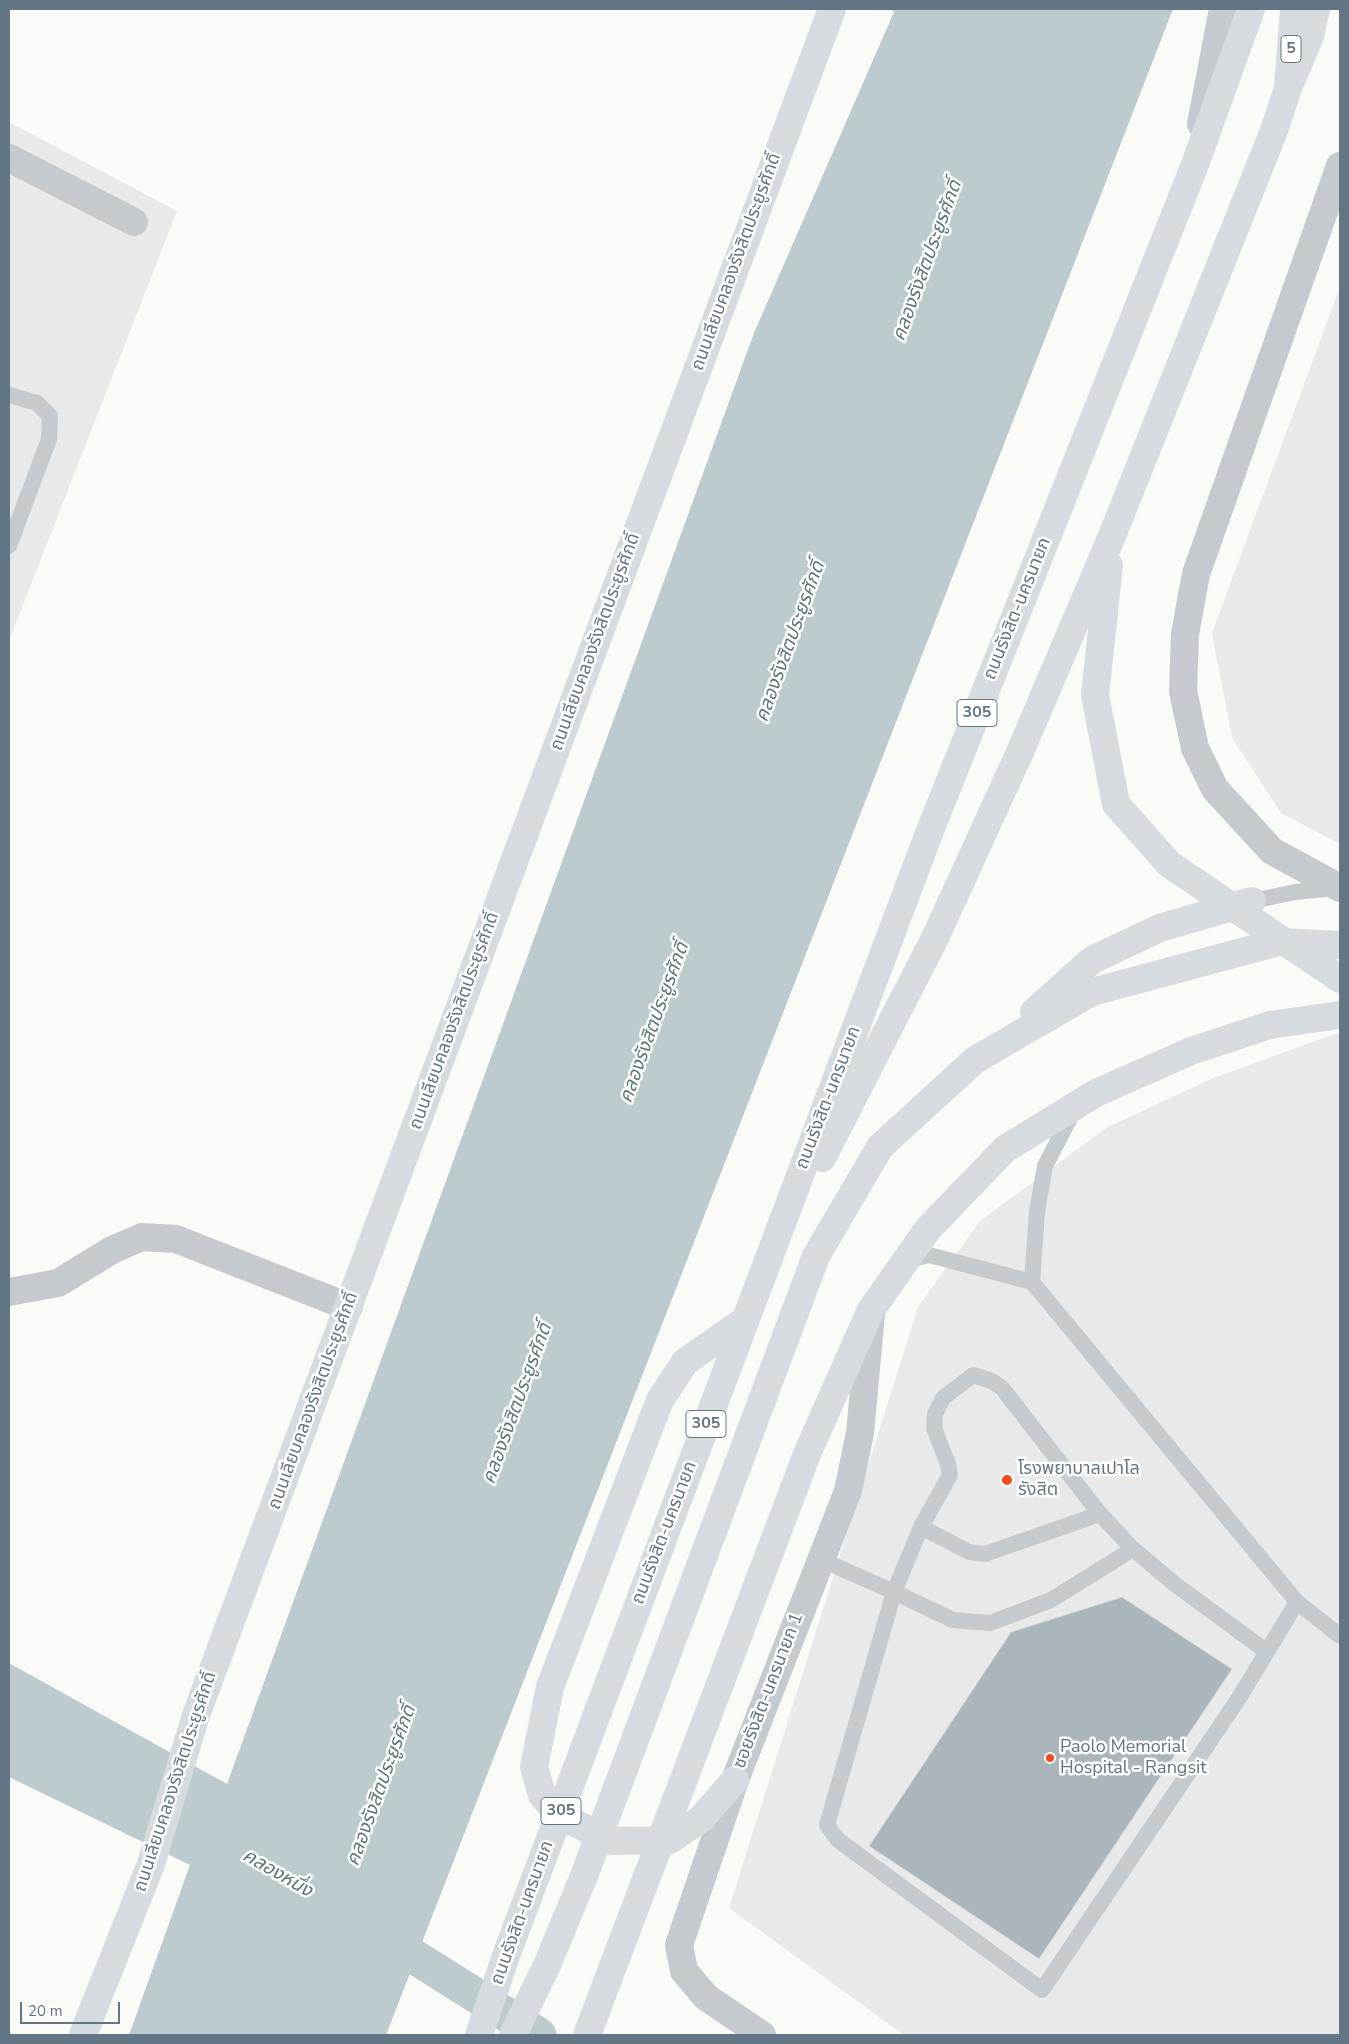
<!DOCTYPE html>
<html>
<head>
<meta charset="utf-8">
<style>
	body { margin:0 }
	#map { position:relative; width:1349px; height:2044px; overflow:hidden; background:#fafaf7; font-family:"Nunito Sans",sans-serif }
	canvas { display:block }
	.frame { position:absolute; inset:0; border:10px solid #627685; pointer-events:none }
	.scale { position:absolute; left:20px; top:2002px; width:100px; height:22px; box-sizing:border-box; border:2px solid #627685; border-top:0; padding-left:6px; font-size:15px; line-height:18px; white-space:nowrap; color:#627685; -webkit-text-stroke:4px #fff; paint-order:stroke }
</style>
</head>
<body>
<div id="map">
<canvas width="1349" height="2044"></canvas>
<div class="frame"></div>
<div class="scale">20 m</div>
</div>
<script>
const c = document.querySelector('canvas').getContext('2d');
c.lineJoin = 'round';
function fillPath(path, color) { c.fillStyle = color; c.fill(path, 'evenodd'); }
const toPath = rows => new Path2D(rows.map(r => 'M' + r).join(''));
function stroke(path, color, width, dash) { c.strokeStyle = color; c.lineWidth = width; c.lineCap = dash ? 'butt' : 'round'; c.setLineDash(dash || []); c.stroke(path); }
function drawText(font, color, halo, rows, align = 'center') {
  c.font = font + ' "Nunito Sans","Noto Sans Thai",sans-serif'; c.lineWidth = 5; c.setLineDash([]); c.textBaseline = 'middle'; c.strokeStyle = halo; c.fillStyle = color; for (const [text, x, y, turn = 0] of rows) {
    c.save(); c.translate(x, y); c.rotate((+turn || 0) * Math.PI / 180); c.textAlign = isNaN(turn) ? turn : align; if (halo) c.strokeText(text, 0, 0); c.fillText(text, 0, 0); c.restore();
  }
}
fillPath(toPath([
	[9,122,177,211,9,641],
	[1340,287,1340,844,1281,813,1232,738,1212,633],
	[1334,1034,1340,1034,1340,2035,904,2035,729,1908,918,1307,980,1221,1106,1128,1211,1079]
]), '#e8e9e8');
fillPath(toPath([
	[891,9,1173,9,386,2035,129,2035,190,1865,9,1777,9,1663,227,1784,754,333,894,12]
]), '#bdcace');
stroke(toPath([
	[375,1932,539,2035]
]), '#bdcace', 35);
const building = toPath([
	[1122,1597,1232,1669,1039,1959,869,1846,1011,1632,1122,1597]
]);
fillPath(building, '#abb5bc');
stroke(building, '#dcdcd9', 1);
stroke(toPath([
	[9,395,37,403,50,416,49,439,9,546],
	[1252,901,1295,892,1336,888],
	[905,1261,929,1255,1032,1282,1297,1602,1340,1636],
	[1032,1282,1037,1212,1045,1166,1074,1110],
	[921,1527,969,1552,985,1554,1100,1514],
	[1133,1549,1051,1600,990,1623,953,1620,894,1592,921,1527,950,1475,948,1464,934,1428,935,1414,943,1398,973,1375,992,1381,1002,1388,1100,1514,1133,1549,1176,1585,1266,1651],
	[820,1559,894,1592,827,1825,838,1840,1042,1990,1239,1698,1297,1602]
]), '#c5cace', 16);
stroke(toPath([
	[1201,124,1223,9],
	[9,158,134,222],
	[1340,166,1196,574,1185,634,1183,691,1195,748,1215,789,1272,851,1340,888],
	[9,1292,58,1283,112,1250,142,1237,176,1239,349,1307],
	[762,2035,706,1997,684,1971,679,1945,735,1780,848,1491,860,1433,871,1314]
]), '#c5cace', 28);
stroke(toPath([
	[83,2035,151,1864,196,1715,832,9]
]), '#d6dbdf', 28);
stroke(toPath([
	[1109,565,1095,695,1116,804,1169,864,1340,979],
	[822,1158,935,938,1020,752,1112,536,1275,128,1288,88,1310,36,1316,9],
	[735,1780,701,1819,670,1840,612,1841,560,1816,542,1795,534,1767,550,1687,660,1400,685,1362,744,1321],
	[479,2035,507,1953,928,836,1194,167,1251,9],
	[587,2035,807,1454,871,1310,928,1229,1005,1149,1096,1093,1191,1051,1270,1025,1340,1015]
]), '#d6dbdf', 28);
stroke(toPath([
	[1288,88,1294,9],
	[1034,1012,1092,960,1160,928,1252,901],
	[513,2035,547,1965,584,1876,816,1256,880,1147,975,1060,1092,992,1279,942,1340,945]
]), '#d6dbdf', 28);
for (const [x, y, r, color] of [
	[1007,1480,6,"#f44b1d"],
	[1050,1758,5,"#f44b1d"]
]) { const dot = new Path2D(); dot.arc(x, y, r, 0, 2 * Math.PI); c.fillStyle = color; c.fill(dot); stroke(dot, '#fff', 2); }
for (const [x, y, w] of [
	[1291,49,20],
	[977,713,40],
	[706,1424,40],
	[561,1811,40]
]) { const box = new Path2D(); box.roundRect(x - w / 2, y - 13.5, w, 27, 4); c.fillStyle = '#fff'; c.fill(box); stroke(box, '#627685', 1); }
drawText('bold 16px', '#627685', null, [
	["5",1291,49],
	["305",977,713],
	["305",706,1424],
	["305",561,1811]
]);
drawText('18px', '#627685', '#fff', [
	["ถนนเลียบคลองรังสิตประยูรศักดิ์",737,262,-70],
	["ถนนรังสิต-นครนายก",1018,609,-68],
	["ถนนเลียบคลองรังสิตประยูรศักดิ์",596,642,-70],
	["ถนนเลียบคลองรังสิตประยูรศักดิ์",455,1021,-70],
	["ถนนรังสิต-นครนายก",829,1098,-69],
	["ถนนเลียบคลองรังสิตประยูรศักดิ์",314,1401,-70],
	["ถนนรังสิต-นครนายก",665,1533,-69],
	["ซอยรังสิต-นครนายก 1",769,1691,-69],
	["ถนนเลียบคลองรังสิตประยูรศักดิ์",176,1782,-72],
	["ถนนรังสิต-นครนายก",523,1913,-70]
]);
drawText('18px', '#627685', '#fff', [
	["โรงพยาบาลเปาโล",1018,1470],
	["รังสิต",1018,1491],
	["Paolo Memorial",1060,1748],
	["Hospital - Rangsit",1060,1769]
], 'left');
drawText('italic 19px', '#5d767e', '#fff', [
	["คลองรังสิตประยูรศักดิ์",928,261,-70],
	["คลองรังสิตประยูรศักดิ์",791,642,-70],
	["คลองรังสิตประยูรศักดิ์",655,1023,-70],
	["คลองรังสิตประยูรศักดิ์",518,1404,-70],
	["คลองรังสิตประยูรศักดิ์",382,1786,-70],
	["คลองหนึ่ง",277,1874,30]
]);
</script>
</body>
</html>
